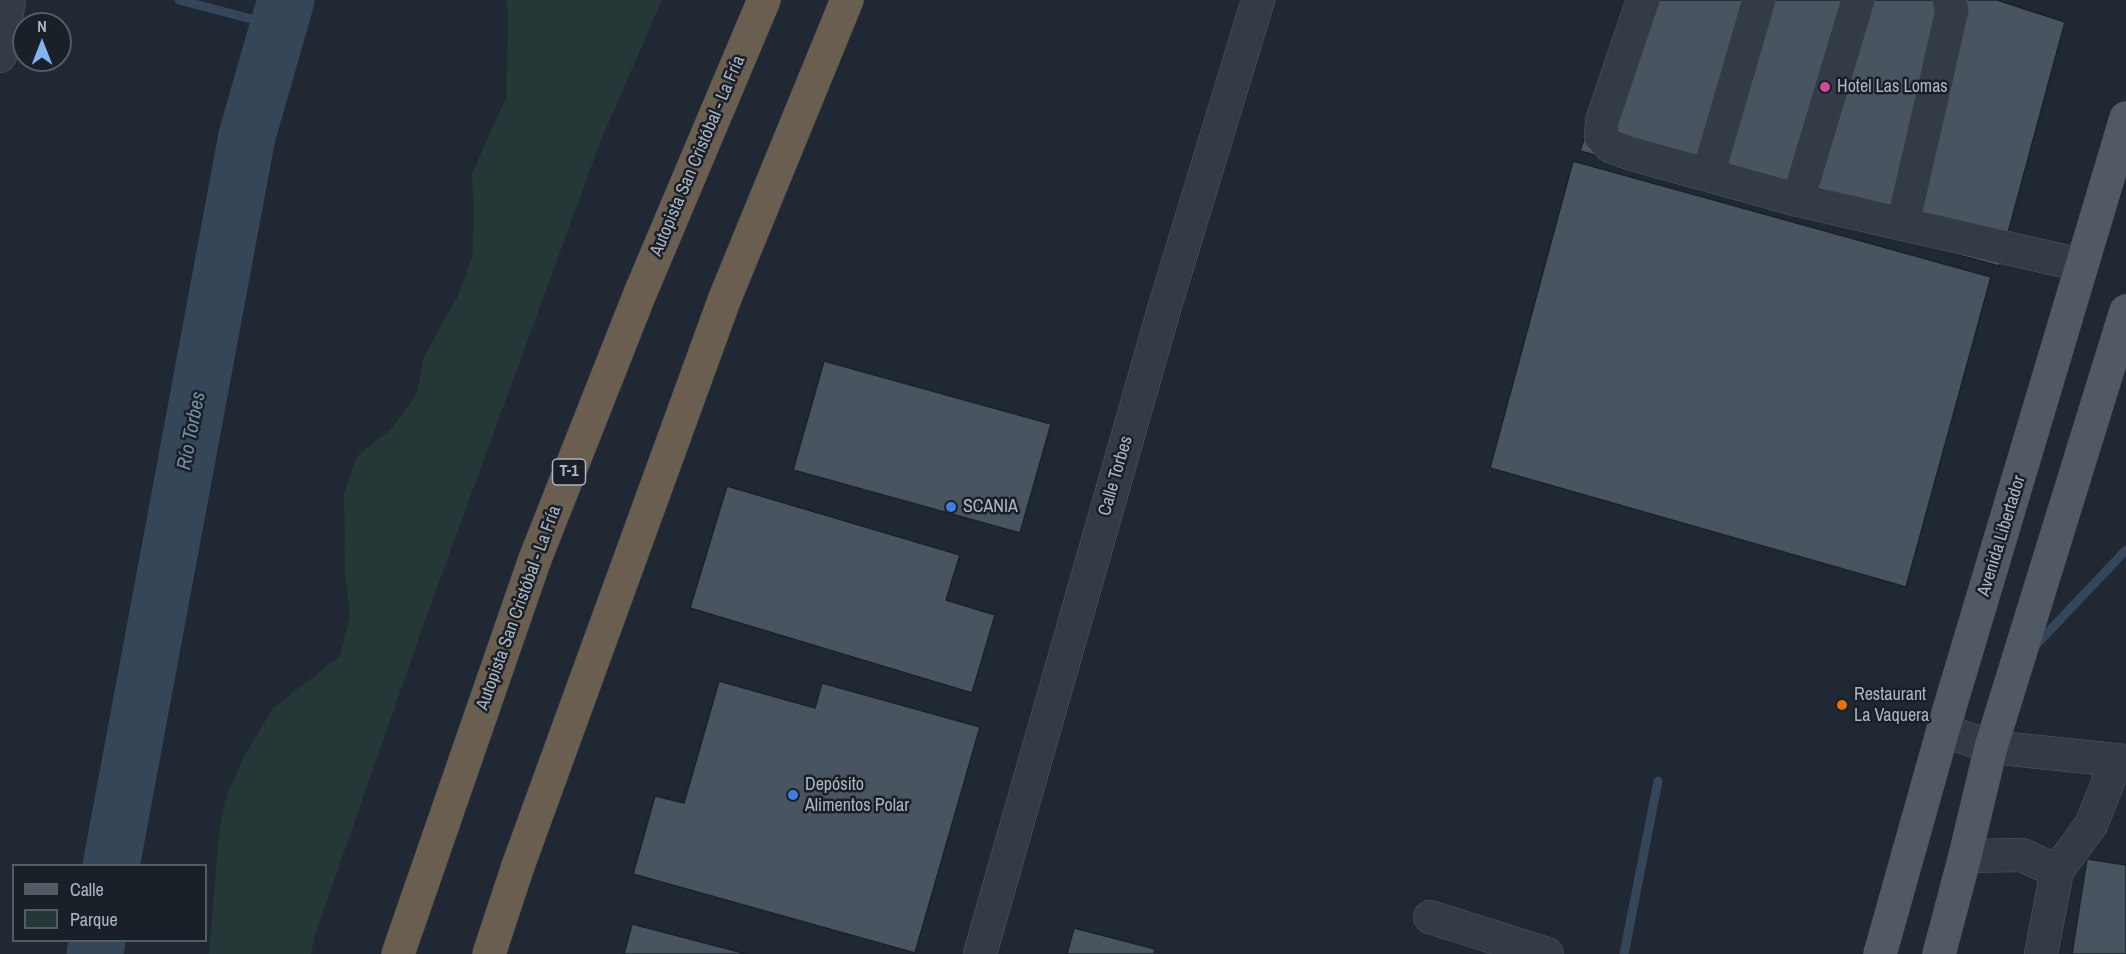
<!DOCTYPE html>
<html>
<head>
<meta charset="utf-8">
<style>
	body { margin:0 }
	#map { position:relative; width:2126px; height:954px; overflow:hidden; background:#202933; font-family:"Archivo Narrow",sans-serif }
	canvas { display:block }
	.legend { position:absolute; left:12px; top:864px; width:195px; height:78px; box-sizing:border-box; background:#192028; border:2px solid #545c65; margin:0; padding:8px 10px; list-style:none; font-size:18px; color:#adb6c1 }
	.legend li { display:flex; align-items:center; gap:12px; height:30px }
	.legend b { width:30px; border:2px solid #545c65 }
	.north { position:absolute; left:12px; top:12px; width:60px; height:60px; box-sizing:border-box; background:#192028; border:2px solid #545c65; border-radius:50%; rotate:0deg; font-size:16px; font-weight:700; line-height:24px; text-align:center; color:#adb6c1 }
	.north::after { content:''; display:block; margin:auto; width:21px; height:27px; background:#84b3ef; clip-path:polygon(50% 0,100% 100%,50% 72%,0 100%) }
</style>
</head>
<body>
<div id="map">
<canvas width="2126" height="954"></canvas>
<ul class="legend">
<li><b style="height:8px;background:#515a64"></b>Calle</li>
<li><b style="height:16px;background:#253736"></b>Parque</li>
</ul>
<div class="north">N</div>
</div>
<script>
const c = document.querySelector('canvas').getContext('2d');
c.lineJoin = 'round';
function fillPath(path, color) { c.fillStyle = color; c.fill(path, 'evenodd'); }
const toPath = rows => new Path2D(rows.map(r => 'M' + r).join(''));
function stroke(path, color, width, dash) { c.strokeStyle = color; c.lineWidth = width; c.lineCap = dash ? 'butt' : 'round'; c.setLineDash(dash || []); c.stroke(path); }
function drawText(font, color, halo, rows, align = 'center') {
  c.font = font + ' "Archivo Narrow",sans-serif'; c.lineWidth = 5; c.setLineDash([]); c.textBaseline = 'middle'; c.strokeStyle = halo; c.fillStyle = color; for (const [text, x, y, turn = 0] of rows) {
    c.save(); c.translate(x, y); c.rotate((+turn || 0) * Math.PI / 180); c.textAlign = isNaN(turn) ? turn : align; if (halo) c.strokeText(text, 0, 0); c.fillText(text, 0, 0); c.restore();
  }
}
fillPath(toPath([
	[506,0,662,0,601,140,428,612,315,935,311,954,209,954,219,833,227,794,243,758,273,708,340,656,350,616,345,574,344,494,357,456,390,430,416,396,424,356,458,296,472,257,474,214,472,174,489,135,506,99,508,13]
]), '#253736');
stroke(toPath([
	[179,0,278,26],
	[2037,644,2126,550],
	[1624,954,1658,781]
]), '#354659', 9);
stroke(toPath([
	[111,866,247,136,286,0],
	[95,954,97,940]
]), '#354659', 57);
const building = toPath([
	[1630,0,1997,0,2065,22,1999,266,1580,151,1630,0],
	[1573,161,1991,277,1906,587,1490,468,1573,161],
	[824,361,1051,424,1020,533,793,470,824,361],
	[727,486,960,555,946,600,995,615,972,693,690,608,727,486],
	[719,681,815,708,822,683,980,727,915,953,633,874,655,796,684,803,719,681],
	[2087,859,2126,865,2126,954,2072,954,2087,859],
	[632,924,747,954,624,954,632,924],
	[1074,928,1155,949,1154,954,1067,954,1074,928]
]);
fillPath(building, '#48545f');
stroke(building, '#1b222b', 1.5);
const minor = toPath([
	[1643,0,1602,121,1601,136,1610,146,1629,153,1798,200,2081,265],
	[0,56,9,0],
	[1708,175,1759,0],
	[1798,200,1858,0],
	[1903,224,1952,10,1949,0],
	[1943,730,1991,747,2126,761],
	[1965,856,2022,855,2057,871],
	[1430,917,1547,954],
	[980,954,1165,306,1258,0],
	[2041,954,2057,871,2091,825,2117,760]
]);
const major = toPath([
	[1880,954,1943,730,2126,118],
	[1939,954,1965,856,1991,747,2126,311]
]);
const highway = toPath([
	[398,954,535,559,639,296,764,0],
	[489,954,518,866,725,298,847,0]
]);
stroke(minor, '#515962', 34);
stroke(major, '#3d444e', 34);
stroke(highway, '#3e464f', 34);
stroke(minor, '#333b44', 33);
stroke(major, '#515a64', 33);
stroke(highway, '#6a5e51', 33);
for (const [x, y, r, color] of [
	[1825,87,6,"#d1479c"],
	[951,507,6,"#3f7fe0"],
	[1842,705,6,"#e8710a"],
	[793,795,6,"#3f7fe0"]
]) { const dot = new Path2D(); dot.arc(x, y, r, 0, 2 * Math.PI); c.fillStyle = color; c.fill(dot); stroke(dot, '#192028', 2); }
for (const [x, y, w] of [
	[569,472,33]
]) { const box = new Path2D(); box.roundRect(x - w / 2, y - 13, w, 26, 4.5); c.fillStyle = '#192028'; c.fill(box); stroke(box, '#adb6c1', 1.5); }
drawText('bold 16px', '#adb6c1', null, [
	["T-1",569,472]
]);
drawText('18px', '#adb6c1', '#192028', [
	["Hotel Las Lomas",1837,87],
	["SCANIA",963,507],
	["Restaurant",1854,695],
	["La Vaquera",1854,716],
	["Depósito",805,785],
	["Alimentos Polar",805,806]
], 'left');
drawText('18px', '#adb6c1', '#192028', [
	["Autopista San Cristóbal - La Fría",698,156,-67],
	["Calle Torbes",1116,476,-74],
	["Avenida Libertador",2002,536,-73],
	["Autopista San Cristóbal - La Fría",519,608,-70]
]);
drawText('italic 20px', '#778ea8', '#192028', [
	["Río Torbes",192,431,-79]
]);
</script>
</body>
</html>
